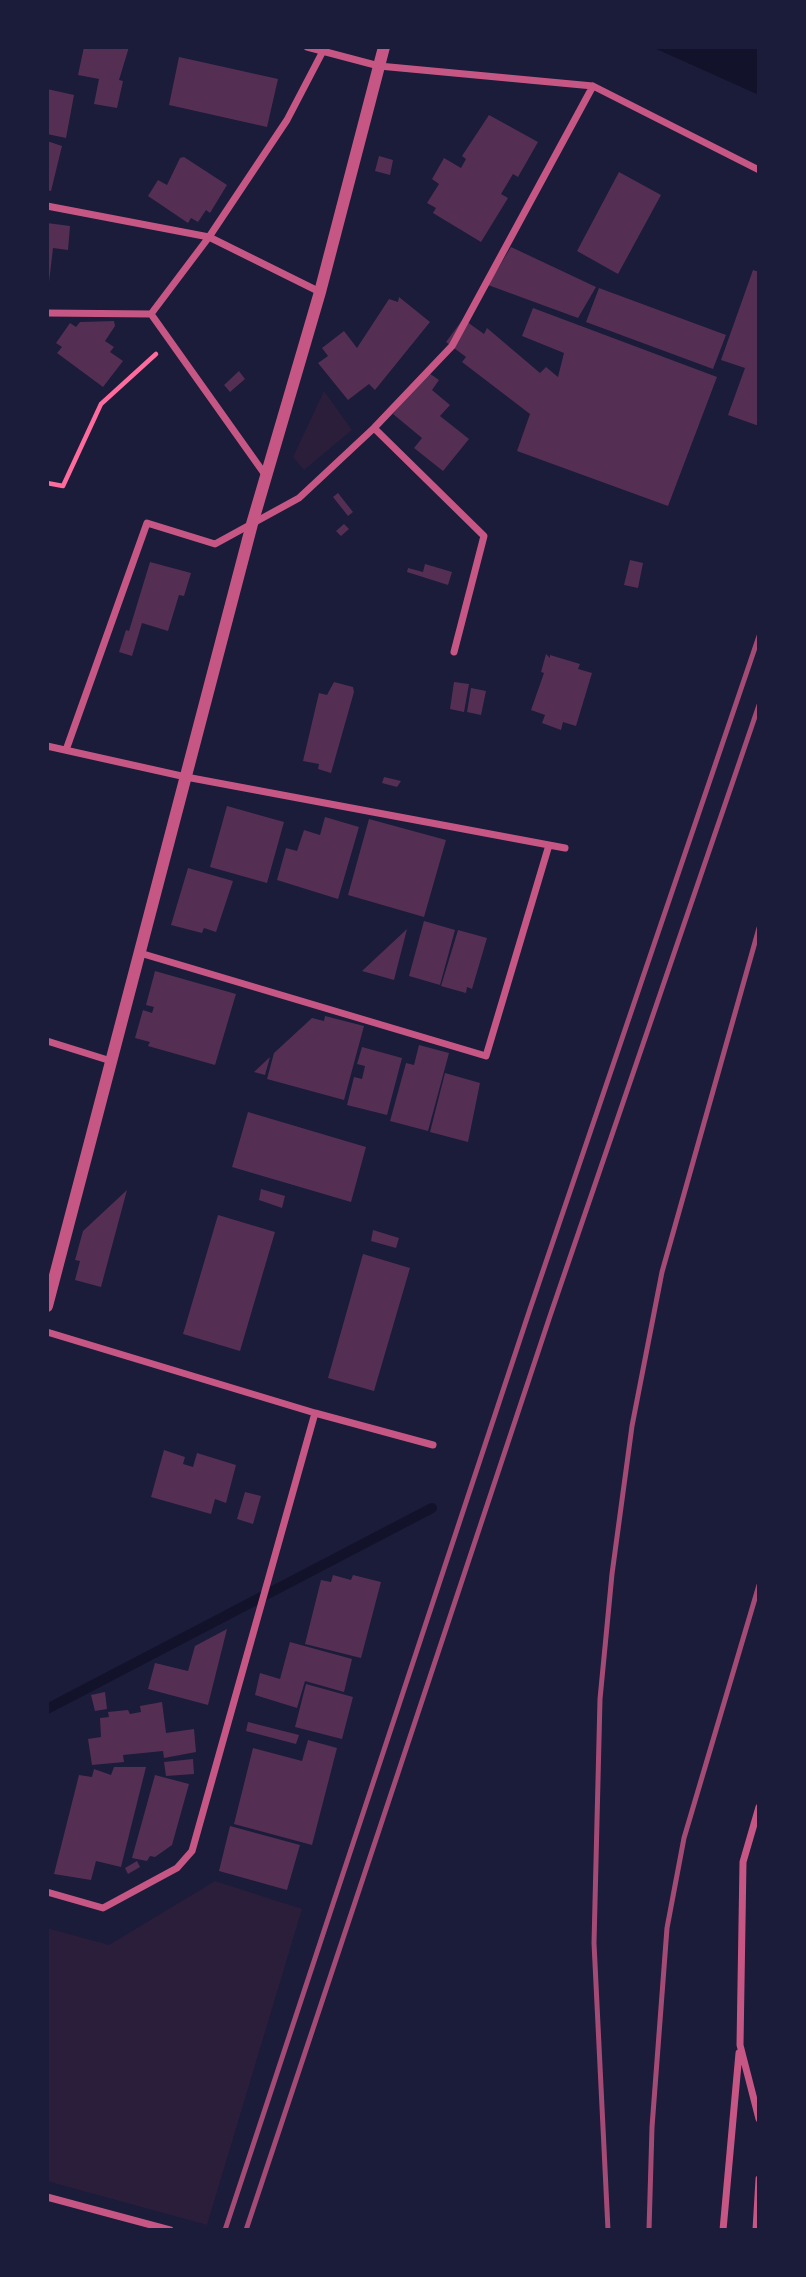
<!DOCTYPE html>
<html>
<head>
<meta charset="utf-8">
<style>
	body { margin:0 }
	#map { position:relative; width:806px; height:2277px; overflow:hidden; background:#1b1b3a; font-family:"Roboto Condensed",sans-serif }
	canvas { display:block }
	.frame { position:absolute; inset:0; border:49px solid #1b1b3a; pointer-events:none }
</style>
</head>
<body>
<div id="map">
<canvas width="806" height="2277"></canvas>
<div class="frame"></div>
</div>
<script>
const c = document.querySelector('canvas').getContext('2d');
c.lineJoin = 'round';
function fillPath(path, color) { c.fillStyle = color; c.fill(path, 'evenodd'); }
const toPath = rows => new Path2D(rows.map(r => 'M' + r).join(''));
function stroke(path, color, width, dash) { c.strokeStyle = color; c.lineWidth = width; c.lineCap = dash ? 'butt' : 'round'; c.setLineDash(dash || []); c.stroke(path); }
fillPath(toPath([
	[324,391,352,430,304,470,293,457],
	[215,1881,302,1909,207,2225,47,2181,47,1928,109,1945]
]), '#2a1e3b');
fillPath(toPath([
	[652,47,759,47,759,95]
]), '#12122b');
stroke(toPath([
	[47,1709,432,1508]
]), '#12122b', 10);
fillPath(toPath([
	[84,47,129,47,119,80,123,81,117,108,94,104,99,79,78,75],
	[179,57,278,79,267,127,169,105],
	[47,89,74,95,66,138,47,134],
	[489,115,538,142,518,177,513,174,501,194,508,198,481,242,433,213,436,208,427,203,439,184,432,179,444,158,461,168,466,159,462,156],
	[47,141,62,146,51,191,47,190],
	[379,156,393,160,390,175,375,171],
	[184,157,227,185,210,213,206,210,198,222,191,218,188,223,148,196,158,180,167,185,180,158],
	[619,172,661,195,618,274,577,251],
	[47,223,70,226,68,250,53,248,49,282],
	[511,247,596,287,578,318,488,285],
	[753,270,759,272,759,426,728,415,745,368,721,360],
	[599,288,726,335,713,369,586,322],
	[399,297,430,322,375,390,369,384,348,400,318,363,328,356,322,348,344,331,357,348,389,299,398,302],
	[533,308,717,377,668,506,517,451,530,414,462,362,466,357,446,342,463,319,484,334,487,328,540,373,546,367,558,377,564,353,522,336],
	[114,321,115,326,105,341,114,347,110,352,123,361,103,387,57,353,62,347,56,343,70,323,76,327,80,322],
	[239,371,245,379,230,392,224,385],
	[426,371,439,380,432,390,450,405,440,416,469,439,443,471,414,448,422,438,393,414],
	[338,493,353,512,348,516,333,497],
	[344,524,349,529,341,536,336,531],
	[630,560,643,563,638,588,624,585],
	[150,562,191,573,184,596,179,595,168,631,142,623,132,656,119,652,126,630,129,631],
	[425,564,452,572,448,585,407,572,408,568,423,572],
	[546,654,550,658,550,655,580,664,578,669,592,673,576,726,563,722,561,730,542,723,545,715,531,710,544,673,541,672],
	[334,682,353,687,354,692,331,773,318,769,319,764,303,761,319,693,327,695],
	[454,682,469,684,464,712,450,709],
	[471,688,486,691,481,715,467,712],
	[384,777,401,781,397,787,382,783],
	[227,806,284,822,267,883,210,867],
	[325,817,359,827,338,899,277,880,286,848,297,851,304,830,320,835],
	[369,819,446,840,424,917,348,895],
	[188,868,233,881,216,932,204,928,202,933,171,925],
	[424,921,455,930,440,985,409,976],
	[407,929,394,980,362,971],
	[458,930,487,938,472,989,467,987,466,993,441,986],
	[155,971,236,994,215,1065,148,1046,150,1042,135,1038,143,1010,152,1013,154,1007,146,1005],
	[325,1016,364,1026,344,1100,267,1079,274,1053,312,1018,324,1021],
	[419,1045,449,1053,428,1131,390,1121,406,1063,414,1065],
	[362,1047,402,1058,387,1115,347,1105,354,1077,362,1079,365,1066,357,1064],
	[270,1057,265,1075,254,1072],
	[445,1073,480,1083,468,1142,430,1132],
	[248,1112,366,1147,351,1202,232,1167],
	[261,1189,285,1196,282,1208,259,1200],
	[127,1190,101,1287,75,1280,80,1261,75,1260,83,1231],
	[218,1215,275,1232,240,1351,183,1334],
	[373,1230,399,1238,396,1248,371,1241],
	[363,1254,410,1268,374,1391,328,1378],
	[164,1450,185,1457,183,1464,193,1467,197,1453,236,1465,226,1503,215,1499,211,1514,151,1497],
	[245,1492,261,1496,253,1524,237,1519],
	[333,1575,351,1580,353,1575,381,1582,361,1658,305,1644,321,1580,331,1582],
	[227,1629,208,1705,148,1689,155,1663,188,1671,195,1646],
	[290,1642,352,1659,344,1692,305,1681,297,1708,255,1695,260,1673,280,1679],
	[306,1684,353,1697,342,1739,295,1727],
	[105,1692,107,1709,95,1711,91,1695],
	[162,1702,166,1733,194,1729,196,1752,164,1758,163,1751,123,1755,124,1762,92,1765,88,1739,101,1737,100,1718,109,1717,108,1712,128,1710,130,1714,141,1712,140,1706],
	[248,1722,299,1735,296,1744,246,1731],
	[308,1740,337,1748,312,1845,234,1824,253,1748,302,1761],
	[193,1759,194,1774,166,1776,164,1762],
	[114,1767,146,1767,121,1867,96,1861,91,1880,54,1874,79,1775,92,1777,94,1769,111,1775],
	[155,1775,189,1784,172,1845,155,1857,150,1856,147,1861,132,1858],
	[230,1826,300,1845,287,1890,219,1871],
	[137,1861,140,1867,128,1874,125,1868]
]), '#542f53');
stroke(toPath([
	[47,483,63,486,101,404,156,354]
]), '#ff6b9d', 4.5);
stroke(toPath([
	[307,47,379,66,593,86,759,170],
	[47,206,209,237,320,292],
	[47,313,151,314,209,237,287,120,323,51],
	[151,314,266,476],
	[374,428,484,536,454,652],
	[47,746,186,777,565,848],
	[66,750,147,523,215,544,299,498,374,428,452,346,593,86],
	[140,953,486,1056,549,845],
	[47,1041,111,1061],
	[47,1332,315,1413,433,1445],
	[759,1807,743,1862,740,2045,759,2119],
	[47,1892,103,1908,177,1868,192,1851,315,1413],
	[47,2197,170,2230],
	[723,2230,739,2053],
	[756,2230,759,2179]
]), '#c65784', 7);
stroke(toPath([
	[47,1306,252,524,320,292,384,47]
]), '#c65784', 12);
stroke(toPath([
	[225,2230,530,1309,759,636],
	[246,2230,550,1316,759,705],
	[608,2230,594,1943,600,1699,612,1574,632,1426,662,1272,759,928],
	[649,2230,652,2127,667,1928,684,1838,759,1585]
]), '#a44b75', 5);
</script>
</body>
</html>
